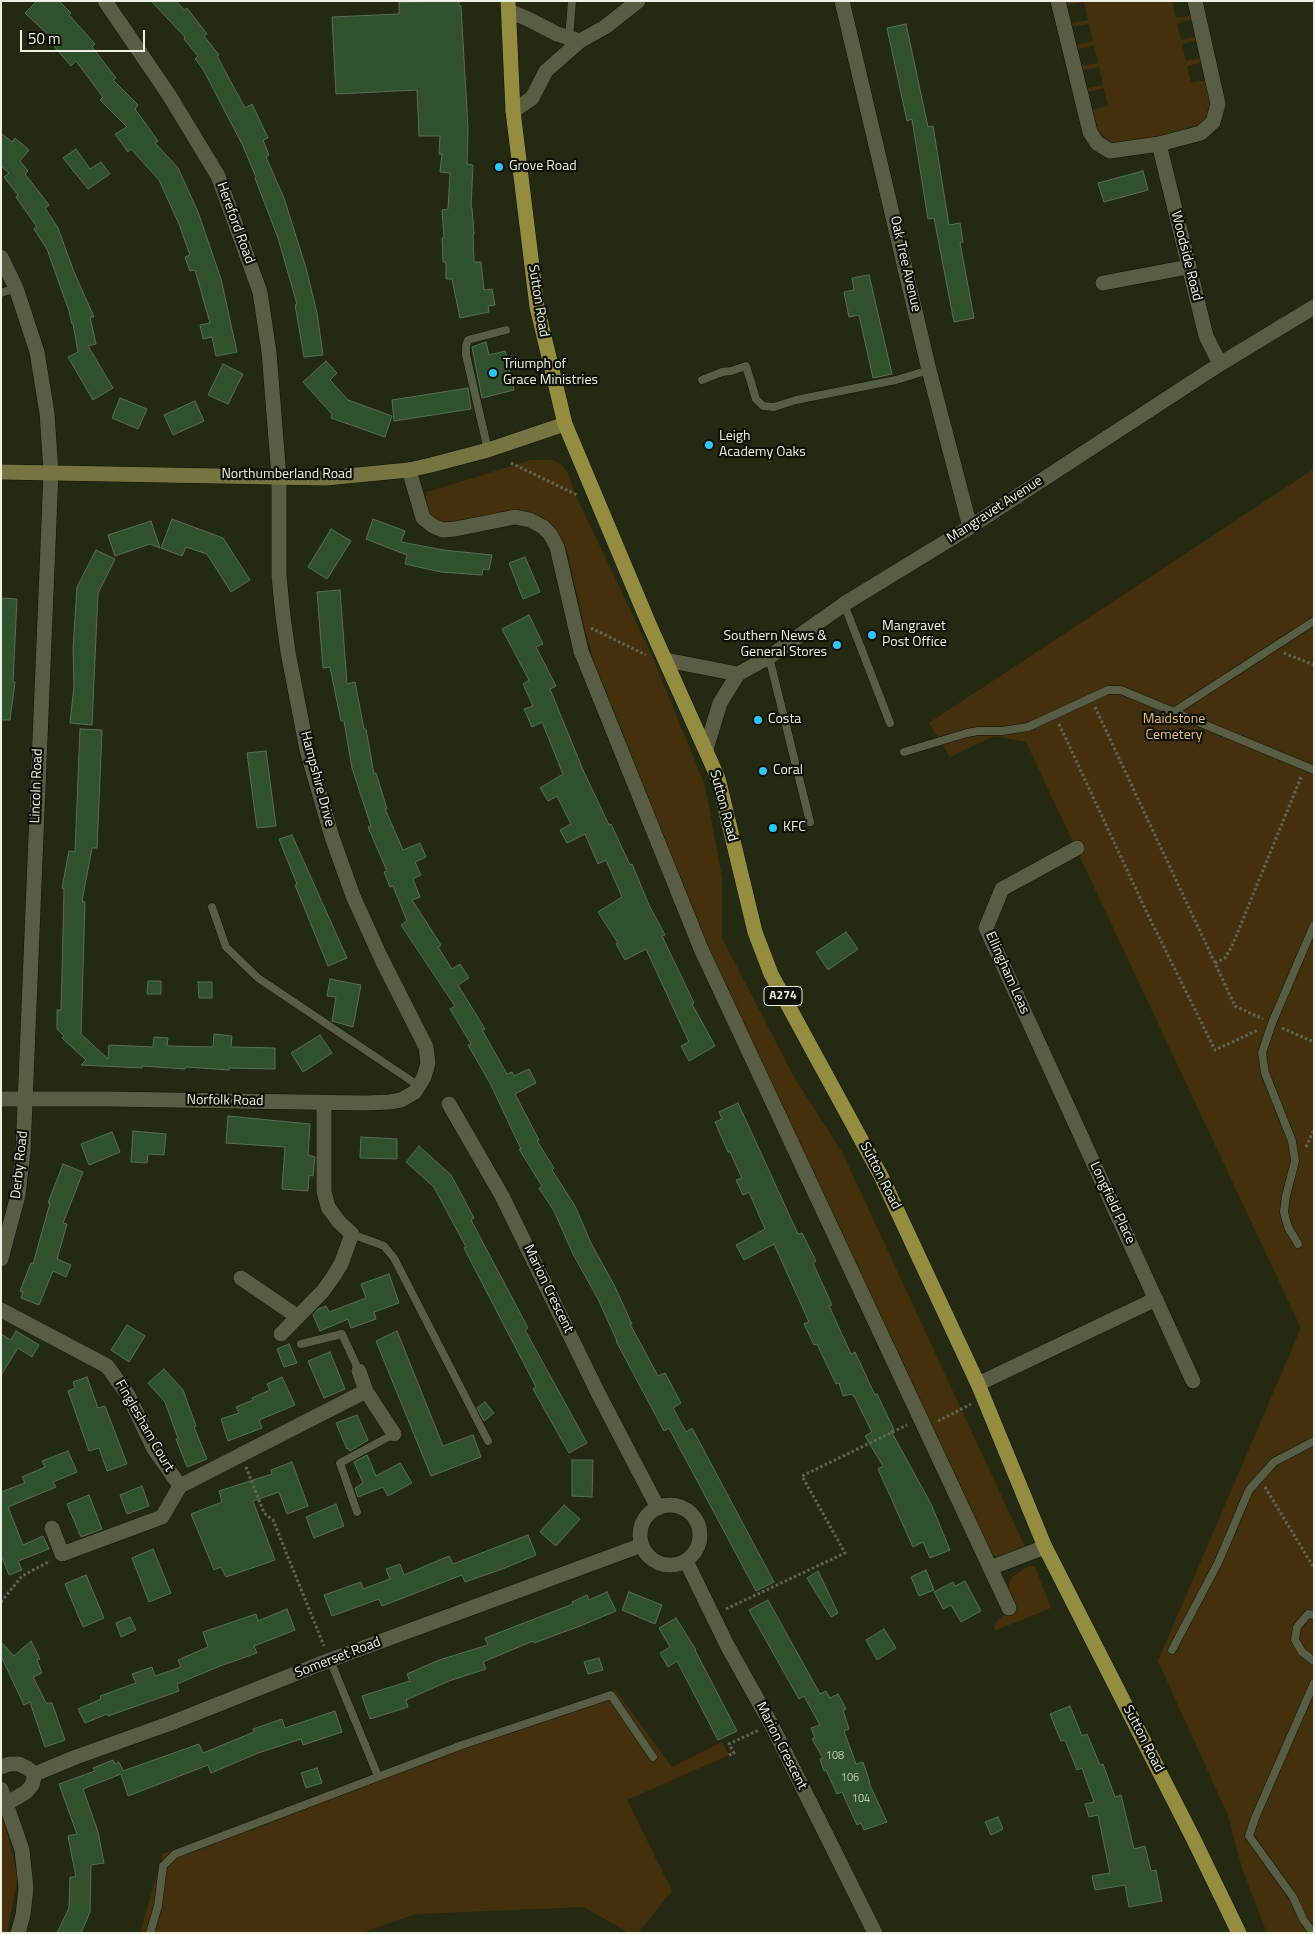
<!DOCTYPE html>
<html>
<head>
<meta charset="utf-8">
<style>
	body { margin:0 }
	#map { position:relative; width:1315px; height:1934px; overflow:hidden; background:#242a12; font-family:"Titillium Web",sans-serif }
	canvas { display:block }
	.frame { position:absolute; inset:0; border:2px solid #ecf1e2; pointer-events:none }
	.scale { position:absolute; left:20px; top:30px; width:125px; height:22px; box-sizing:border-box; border:2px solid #ecf1e2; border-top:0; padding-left:6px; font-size:15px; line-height:18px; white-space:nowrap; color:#ecf1e2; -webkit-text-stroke:4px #0f1107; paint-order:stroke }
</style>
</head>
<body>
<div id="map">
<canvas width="1315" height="1934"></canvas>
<div class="frame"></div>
<div class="scale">50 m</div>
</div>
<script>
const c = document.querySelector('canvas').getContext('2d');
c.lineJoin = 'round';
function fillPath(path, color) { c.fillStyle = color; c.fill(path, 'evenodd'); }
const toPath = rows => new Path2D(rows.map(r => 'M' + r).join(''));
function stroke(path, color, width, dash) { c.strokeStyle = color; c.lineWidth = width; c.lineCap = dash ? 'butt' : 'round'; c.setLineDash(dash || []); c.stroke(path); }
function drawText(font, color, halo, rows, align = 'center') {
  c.font = font + ' "Titillium Web",sans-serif'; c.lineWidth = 4.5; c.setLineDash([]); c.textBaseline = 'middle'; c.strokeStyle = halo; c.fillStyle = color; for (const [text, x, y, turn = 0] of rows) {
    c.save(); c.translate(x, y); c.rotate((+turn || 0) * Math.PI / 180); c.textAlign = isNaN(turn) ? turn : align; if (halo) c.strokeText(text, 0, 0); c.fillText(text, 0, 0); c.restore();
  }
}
fillPath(toPath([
	[1066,1,1172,1,1176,18,1193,15,1194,19,1177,23,1181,40,1198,36,1199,40,1182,44,1186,61,1203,57,1204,62,1187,66,1191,83,1209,80,1212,98,1208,117,1191,134,1116,146,1107,139,1098,130,1092,110,1108,106,1104,88,1088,92,1087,88,1103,85,1099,67,1083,70,1082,66,1098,63,1094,45,1078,49,1077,45,1093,41,1089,24,1072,27,1072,23,1088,20,1084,2,1067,5],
	[531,460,552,460,562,465,568,474,575,494,653,658,705,786,722,877,722,938,794,1077,843,1154,1026,1549,1000,1559,990,1553,703,942,599,680,586,633,567,551,561,538,548,523,448,527,429,517,424,503,427,492],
	[1314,469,1314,1933,1267,1933,1242,1868,1227,1813,1158,1661,1301,1328,1026,742,994,736,950,757,929,723],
	[1029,1566,1035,1567,1051,1608,994,1631,995,1624,1002,1616,1016,1610,1009,1596,1009,1584,1013,1576],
	[615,1690,672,1767,722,1742,729,1755,627,1800,672,1891,638,1933,629,1933,584,1907,416,1914,361,1933,140,1933,163,1854,262,1816],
	[1,1808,18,1876,7,1933,1,1933]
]), '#45300d');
const building = toPath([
	[37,1,59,1,71,13,69,15,95,44,92,47,116,78,113,80,138,105,135,109,158,141,155,143,178,168,198,212,221,279,237,352,216,356,212,337,203,339,200,325,210,323,195,270,190,271,185,257,190,255,179,224,159,180,131,149,128,152,115,134,127,127,100,100,103,97,76,61,71,66,53,45,56,42,25,13,37,1],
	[151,1,176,1,184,10,187,8,207,34,204,36,219,55,217,56,245,108,252,104,268,138,263,140,269,155,266,157,284,198,306,268,317,313,323,355,304,357,295,305,297,304,278,238,255,178,256,177,242,144,203,69,195,59,198,56,184,39,185,37,151,1],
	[459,1,459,6,461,6,468,129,467,164,473,165,471,208,472,208,474,234,473,234,474,262,481,262,484,290,492,289,495,305,488,306,489,312,460,318,452,279,446,279,446,262,443,262,442,238,444,237,442,210,448,209,450,173,440,172,442,154,439,154,440,136,419,136,417,90,336,94,332,17,399,14,399,2,459,1],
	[906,24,928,127,933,126,949,225,960,223,963,242,960,243,974,318,954,322,934,218,928,219,912,119,907,121,887,28,906,24],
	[1,133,12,142,15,138,29,150,20,161,28,171,25,174,49,205,45,208,58,228,74,272,94,317,90,317,96,344,88,346,113,388,93,400,68,357,78,352,73,324,72,324,69,311,47,249,34,229,37,227,16,197,18,195,4,177,9,173,1,166,1,133],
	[76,149,90,169,101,162,110,174,88,189,63,158,76,149],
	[1143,171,1148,190,1104,202,1098,183,1143,171],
	[869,275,892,374,873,378,859,315,849,317,844,292,854,290,852,278,869,275],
	[486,342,489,355,505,351,514,390,482,398,472,347,486,342],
	[326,361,337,373,330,380,348,400,392,416,385,437,331,418,332,414,303,382,326,361],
	[223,364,243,374,228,404,208,395,223,364],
	[468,388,471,409,394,421,392,400,468,388],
	[120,398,147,409,138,429,112,418,120,398],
	[195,401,204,421,173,435,164,415,195,401],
	[172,519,223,538,250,580,231,592,207,554,186,547,182,556,161,548,172,519],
	[373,519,405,531,401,542,443,550,492,555,489,570,483,569,482,575,441,572,405,564,407,555,366,539,373,519],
	[151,521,160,548,150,544,115,556,108,535,151,521],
	[331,529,351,541,327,579,308,567,331,529],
	[96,550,115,559,98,593,92,725,70,723,74,686,73,649,77,587,96,550],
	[525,557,540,592,523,599,509,563,525,557],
	[340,590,347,684,355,682,364,729,366,729,374,774,376,773,387,809,385,809,403,850,420,843,426,857,415,862,421,875,413,879,420,897,412,900,441,945,438,947,452,969,460,964,469,978,458,985,485,1029,482,1030,507,1074,512,1072,514,1076,529,1069,536,1083,515,1094,539,1140,537,1141,554,1168,552,1170,575,1206,591,1243,614,1285,632,1324,630,1324,658,1376,665,1373,681,1403,673,1408,686,1432,692,1428,774,1582,756,1591,669,1428,664,1431,616,1341,617,1341,598,1299,573,1254,554,1211,539,1188,542,1186,519,1149,521,1149,490,1083,468,1045,471,1044,450,1009,455,1006,401,925,407,921,393,886,390,887,384,872,387,871,368,827,371,826,352,768,344,721,341,721,330,667,323,668,317,592,340,590],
	[1,598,17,599,13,682,15,682,10,720,1,720,1,598],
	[529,615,543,644,536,647,556,686,550,689,583,770,609,825,611,824,630,865,632,864,649,905,665,935,662,936,694,1003,692,1004,715,1046,689,1061,681,1046,689,1042,646,949,625,960,616,944,618,943,598,912,622,897,606,860,598,864,585,834,567,843,560,830,571,824,557,796,548,801,540,788,563,774,542,722,532,727,524,709,533,706,523,684,529,680,502,629,529,615],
	[80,729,102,730,97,848,92,848,82,901,85,902,81,1034,108,1059,109,1045,153,1047,154,1037,168,1038,167,1046,213,1047,214,1034,232,1036,231,1047,275,1048,275,1069,229,1068,229,1070,186,1067,185,1069,142,1066,142,1068,81,1065,86,1060,62,1038,64,1036,57,1029,57,1010,61,1010,62,976,64,889,62,888,69,851,75,852,80,729],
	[266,751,276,826,257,828,247,753,266,751],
	[292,835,347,958,328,966,295,885,297,884,279,839,292,835],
	[846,932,858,949,828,970,816,952,846,932],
	[330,979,361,985,353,1027,332,1021,336,997,327,996,330,979],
	[148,981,161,981,161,994,147,994,148,981],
	[198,982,212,982,212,998,199,998,198,982],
	[320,1035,332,1053,303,1072,291,1053,320,1035],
	[738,1103,798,1234,802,1233,816,1261,813,1263,832,1305,829,1306,851,1354,855,1352,875,1395,877,1394,894,1430,891,1431,931,1504,950,1550,930,1558,923,1542,913,1547,878,1469,883,1466,865,1436,872,1432,854,1396,853,1396,852,1394,843,1396,839,1383,836,1384,817,1344,814,1345,804,1324,809,1322,774,1244,744,1260,736,1245,765,1229,749,1192,743,1195,736,1180,742,1178,730,1152,728,1152,715,1122,722,1119,719,1112,738,1103],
	[228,1116,310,1124,308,1155,315,1157,313,1176,309,1175,308,1191,282,1189,285,1147,226,1143,228,1116],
	[133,1131,166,1134,164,1155,148,1154,147,1163,131,1162,133,1131],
	[112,1132,120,1152,89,1165,81,1144,112,1132],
	[361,1137,397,1139,397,1159,360,1158,361,1137],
	[419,1146,451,1175,474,1218,471,1220,528,1328,525,1330,587,1443,569,1453,533,1389,536,1387,464,1248,466,1247,434,1187,406,1162,419,1146],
	[63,1164,83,1172,63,1223,67,1224,57,1259,71,1265,66,1277,53,1271,39,1305,21,1298,23,1292,20,1291,31,1263,33,1264,50,1203,48,1203,63,1164],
	[389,1274,399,1303,374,1312,376,1319,351,1328,348,1319,320,1331,313,1315,318,1309,326,1306,329,1312,366,1298,361,1284,389,1274],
	[127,1325,145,1336,129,1362,111,1350,127,1325],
	[16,1331,39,1345,32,1357,18,1348,1,1375,1,1334,11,1340,16,1331],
	[397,1331,443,1446,473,1435,481,1457,431,1476,376,1341,397,1331],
	[289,1344,297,1363,284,1367,277,1349,289,1344],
	[330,1352,345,1389,324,1398,308,1361,330,1352],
	[164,1369,183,1390,196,1426,194,1427,207,1459,187,1467,176,1439,178,1438,165,1402,148,1383,164,1369],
	[87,1377,98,1408,105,1406,127,1464,107,1471,99,1448,89,1451,68,1391,75,1388,73,1382,87,1377],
	[282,1377,295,1405,259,1420,262,1428,228,1441,221,1419,239,1413,236,1407,253,1400,252,1398,270,1390,267,1384,282,1377],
	[485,1402,494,1413,484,1421,477,1408,485,1402],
	[357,1415,368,1440,350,1451,348,1448,347,1449,336,1423,357,1415],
	[68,1451,77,1472,53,1482,56,1487,8,1507,23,1545,43,1536,49,1549,18,1561,22,1570,9,1575,1,1555,1,1492,25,1483,22,1477,45,1467,42,1461,68,1451],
	[367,1455,376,1476,400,1463,412,1483,388,1496,383,1487,358,1497,355,1488,363,1483,354,1462,367,1455],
	[572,1460,593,1460,592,1497,572,1496,572,1460],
	[292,1462,308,1506,287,1514,279,1492,253,1501,275,1560,226,1577,221,1567,214,1570,191,1514,222,1502,219,1491,272,1474,271,1470,292,1462],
	[142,1486,149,1506,127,1514,120,1495,142,1486],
	[89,1495,102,1529,81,1537,67,1504,89,1495],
	[336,1504,344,1526,314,1538,306,1517,336,1504],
	[564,1505,580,1519,556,1546,540,1532,564,1505],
	[528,1535,536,1555,505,1568,465,1582,462,1575,382,1606,379,1599,332,1616,324,1595,361,1582,363,1589,390,1579,386,1569,400,1564,404,1575,449,1556,453,1564,528,1535],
	[153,1549,171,1593,149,1602,132,1558,153,1549],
	[926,1570,934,1590,919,1596,911,1577,926,1570],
	[818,1571,838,1613,831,1617,807,1578,818,1571],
	[86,1575,104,1618,83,1627,65,1584,86,1575],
	[965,1581,981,1611,961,1622,951,1605,943,1609,934,1592,953,1582,955,1586,965,1581],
	[607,1592,616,1611,580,1626,534,1643,533,1641,483,1662,486,1669,449,1681,406,1700,408,1707,370,1719,362,1696,410,1681,407,1674,439,1660,488,1645,485,1638,573,1604,572,1602,587,1595,589,1600,607,1592],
	[629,1592,662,1605,655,1624,622,1610,629,1592],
	[768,1600,820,1694,826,1691,830,1698,838,1694,846,1709,843,1710,849,1729,844,1731,856,1764,863,1762,870,1783,869,1783,887,1822,864,1830,861,1823,857,1825,842,1792,837,1794,826,1770,824,1771,820,1759,823,1758,812,1739,815,1738,811,1728,820,1725,804,1696,799,1699,749,1610,768,1600],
	[287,1609,295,1630,254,1646,257,1653,220,1666,177,1684,179,1691,108,1716,107,1714,85,1723,78,1709,101,1699,100,1696,136,1683,132,1674,152,1667,155,1676,181,1667,178,1660,208,1647,203,1632,256,1614,258,1621,287,1609],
	[130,1617,136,1630,121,1637,116,1623,130,1617],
	[676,1618,696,1650,695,1650,737,1731,718,1740,677,1661,668,1667,660,1653,670,1647,659,1628,676,1618],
	[884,1629,896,1648,877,1660,866,1640,884,1629],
	[31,1641,40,1659,37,1660,42,1673,33,1677,46,1703,52,1703,65,1740,45,1747,30,1702,24,1705,1,1656,1,1642,14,1656,31,1641],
	[599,1658,603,1670,588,1674,584,1662,599,1658],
	[1070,1706,1082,1736,1087,1734,1100,1765,1103,1764,1115,1797,1121,1795,1134,1849,1145,1846,1151,1871,1156,1870,1162,1901,1129,1907,1125,1885,1095,1890,1092,1876,1110,1873,1098,1815,1089,1817,1085,1804,1094,1802,1082,1768,1077,1770,1065,1740,1061,1741,1050,1714,1070,1706],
	[335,1711,342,1732,303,1745,301,1739,258,1753,211,1773,208,1765,128,1796,121,1774,83,1789,98,1832,104,1863,91,1865,90,1912,81,1933,57,1933,69,1908,70,1877,76,1877,68,1836,77,1834,59,1784,95,1771,93,1768,113,1760,115,1764,119,1762,123,1771,199,1744,203,1753,254,1732,253,1729,282,1719,285,1728,335,1711],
	[317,1768,322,1783,306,1788,301,1773,317,1768],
	[998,1817,1003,1829,991,1835,985,1822,998,1817]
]);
fillPath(building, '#2f522c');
stroke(building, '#5a6e58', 1);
const lane = toPath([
	[569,38,572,1],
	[1,293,16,288],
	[702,380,722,372,731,371,746,366,756,399,763,406,774,407,796,400,896,380,929,370],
	[488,450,466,355,466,346,468,340,506,330],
	[844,604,890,723],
	[769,657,810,822],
	[1175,711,1314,621],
	[904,752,967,733,978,731,1002,731,1028,727,1108,690,1121,690,1314,770],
	[212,907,226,947,258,978,419,1086],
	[352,1234,384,1246,394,1258,488,1441],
	[1298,1244,1288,1227,1284,1212,1286,1196,1295,1161,1292,1141,1265,1073,1262,1053,1272,1023,1314,925],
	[301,1344,342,1334,359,1371],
	[357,1512,340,1463,394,1434],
	[1314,1615,1308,1614,1297,1627,1295,1640,1302,1652,1314,1661],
	[1172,1650,1218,1563,1249,1490,1274,1462,1314,1441],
	[330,1660,378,1776],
	[150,1933,158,1906,163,1866,175,1854,462,1745,611,1695,653,1757],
	[1313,1933,1303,1919,1293,1897,1249,1836,1255,1818,1314,1683]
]);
const street = toPath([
	[842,1,929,370,970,527],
	[1058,1,1090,132,1097,143,1110,151,1159,144,1201,133,1213,122,1218,104,1195,1],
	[509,11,528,19,557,34,580,41],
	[513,111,532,98,546,71,580,41,605,27,638,1],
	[1159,144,1206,336,1220,364],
	[1,257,16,288,37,352,47,413,51,472,23,1152,18,1195,1,1259],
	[1103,283,1188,267],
	[409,470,423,518,433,526,443,530,455,529,515,517,530,520,543,527,550,534,557,547,581,651,701,949,1009,1608],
	[666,660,738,674,769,657,844,604,970,527,1220,364,1314,307],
	[706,749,720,703,738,674],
	[1077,848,1002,889,986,928,1193,1381],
	[1,1099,107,1099,366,1103,389,1102,401,1100,415,1092,424,1077,428,1063,426,1047,381,958,353,896,332,837,307,750,288,652,283,616,279,576,279,477,269,352,260,292,218,176,169,95,105,1],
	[449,1104,502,1196,598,1393,658,1508],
	[241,1278,298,1317],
	[1,1310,107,1366,128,1395,154,1449,180,1486,162,1517,62,1554,52,1528],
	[281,1334,323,1291,333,1277,341,1264,352,1234,339,1222,328,1207,324,1191,324,1103],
	[359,1371,366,1391],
	[978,1384,1156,1299],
	[180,1486,366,1391,394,1434],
	'640 1535a30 30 0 1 1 60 0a30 30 0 1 1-60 0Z',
	[686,1561,728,1647,771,1724,875,1933],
	[990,1568,1045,1547],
	[1,1767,9,1764,19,1764,27,1768,35,1774,76,1757,171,1723,330,1660,642,1545],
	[1,1789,22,1850,26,1888,23,1915,18,1933],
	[6,1804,26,1792,32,1785,35,1774]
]);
const secondary = toPath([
	[1,472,326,478,409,470,431,465,488,450,565,424]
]);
const primary = toPath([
	[508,1,513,111,537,307,565,424,649,624,718,778,755,932,771,974,881,1176,978,1384,1045,1547,1193,1838,1239,1933]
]);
stroke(lane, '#0e1300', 9);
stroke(street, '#0e1300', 16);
stroke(secondary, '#0e1300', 16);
stroke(primary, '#0e1300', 16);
stroke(toPath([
	[511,463,577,495],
	[591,628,646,655],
	[1284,653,1314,665],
	[1095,707,1235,1006,1263,1019],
	[1059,724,1147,913,1215,1050,1258,1030],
	[1215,963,1225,958,1232,946,1302,775],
	[1282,1028,1314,1042],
	[1306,1147,1314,1130],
	[938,1421,971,1404],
	[246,1467,264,1513,273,1520,324,1646],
	[1265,1487,1314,1568],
	[1,1602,22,1576,50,1561],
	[726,1609,845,1553,802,1476,907,1425],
	[729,1755,734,1753,729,1744,759,1730]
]), '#616752', 3, [2.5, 2.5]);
stroke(lane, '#575e44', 8);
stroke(street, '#575e44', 15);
stroke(secondary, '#767542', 15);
stroke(primary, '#958c40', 15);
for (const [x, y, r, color] of [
	[499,167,5,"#29c8ff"],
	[493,373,5,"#29c8ff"],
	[709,445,5,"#29c8ff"],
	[872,635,5,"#29c8ff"],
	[837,645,5,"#29c8ff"],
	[758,720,5,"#29c8ff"],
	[763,771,5,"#29c8ff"],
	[773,828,5,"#29c8ff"]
]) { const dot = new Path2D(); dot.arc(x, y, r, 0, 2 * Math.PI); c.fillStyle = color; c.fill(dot); stroke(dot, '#0f1107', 2); }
drawText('11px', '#bdc9b4', null, [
	["108",835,1756],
	["106",850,1778],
	["104",861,1799]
]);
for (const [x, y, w] of [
	[783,996,38]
]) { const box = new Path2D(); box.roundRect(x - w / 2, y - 9.5, w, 19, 4); c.fillStyle = '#0f1107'; c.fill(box); stroke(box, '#ecf1e2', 1); }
drawText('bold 12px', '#ecf1e2', null, [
	["A274",783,996]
]);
drawText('14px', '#ecf1e2', '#0f1107', [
	["Grove Road",509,167],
	["Triumph of",503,365],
	["Grace Ministries",503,381],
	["Leigh",719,437],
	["Academy Oaks",719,453],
	["Mangravet",882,627],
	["Post Office",882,643],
	["Southern News &",827,637,"right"],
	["General Stores",827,653,"right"],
	["Costa",768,720],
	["Coral",773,771],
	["KFC",783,828]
], 'left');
drawText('14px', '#ecf1e2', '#0f1107', [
	["Hereford Road",235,223,70],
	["Woodside Road",1186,256,76],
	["Oak Tree Avenue",905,264,77],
	["Sutton Road",538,301,81],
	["Northumberland Road",287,475],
	["Mangravet Avenue",995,510,-33],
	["Hampshire Drive",317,779,75],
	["Lincoln Road",37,786,-88],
	["Sutton Road",723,806,75],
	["Ellingham Leas",1007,973,66],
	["Norfolk Road",225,1101,1],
	["Derby Road",20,1165,-84],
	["Sutton Road",880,1176,63],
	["Longfield Place",1112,1203,65],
	["Marion Crescent",548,1289,64],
	["Finglesham Court",144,1426,60],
	["Somerset Road",338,1658,-21],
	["Sutton Road",1143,1739,63],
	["Marion Crescent",781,1746,63]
]);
drawText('14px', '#e9bc74', '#0f1107', [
	["Maidstone",1174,720],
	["Cemetery",1174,736]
]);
</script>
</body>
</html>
